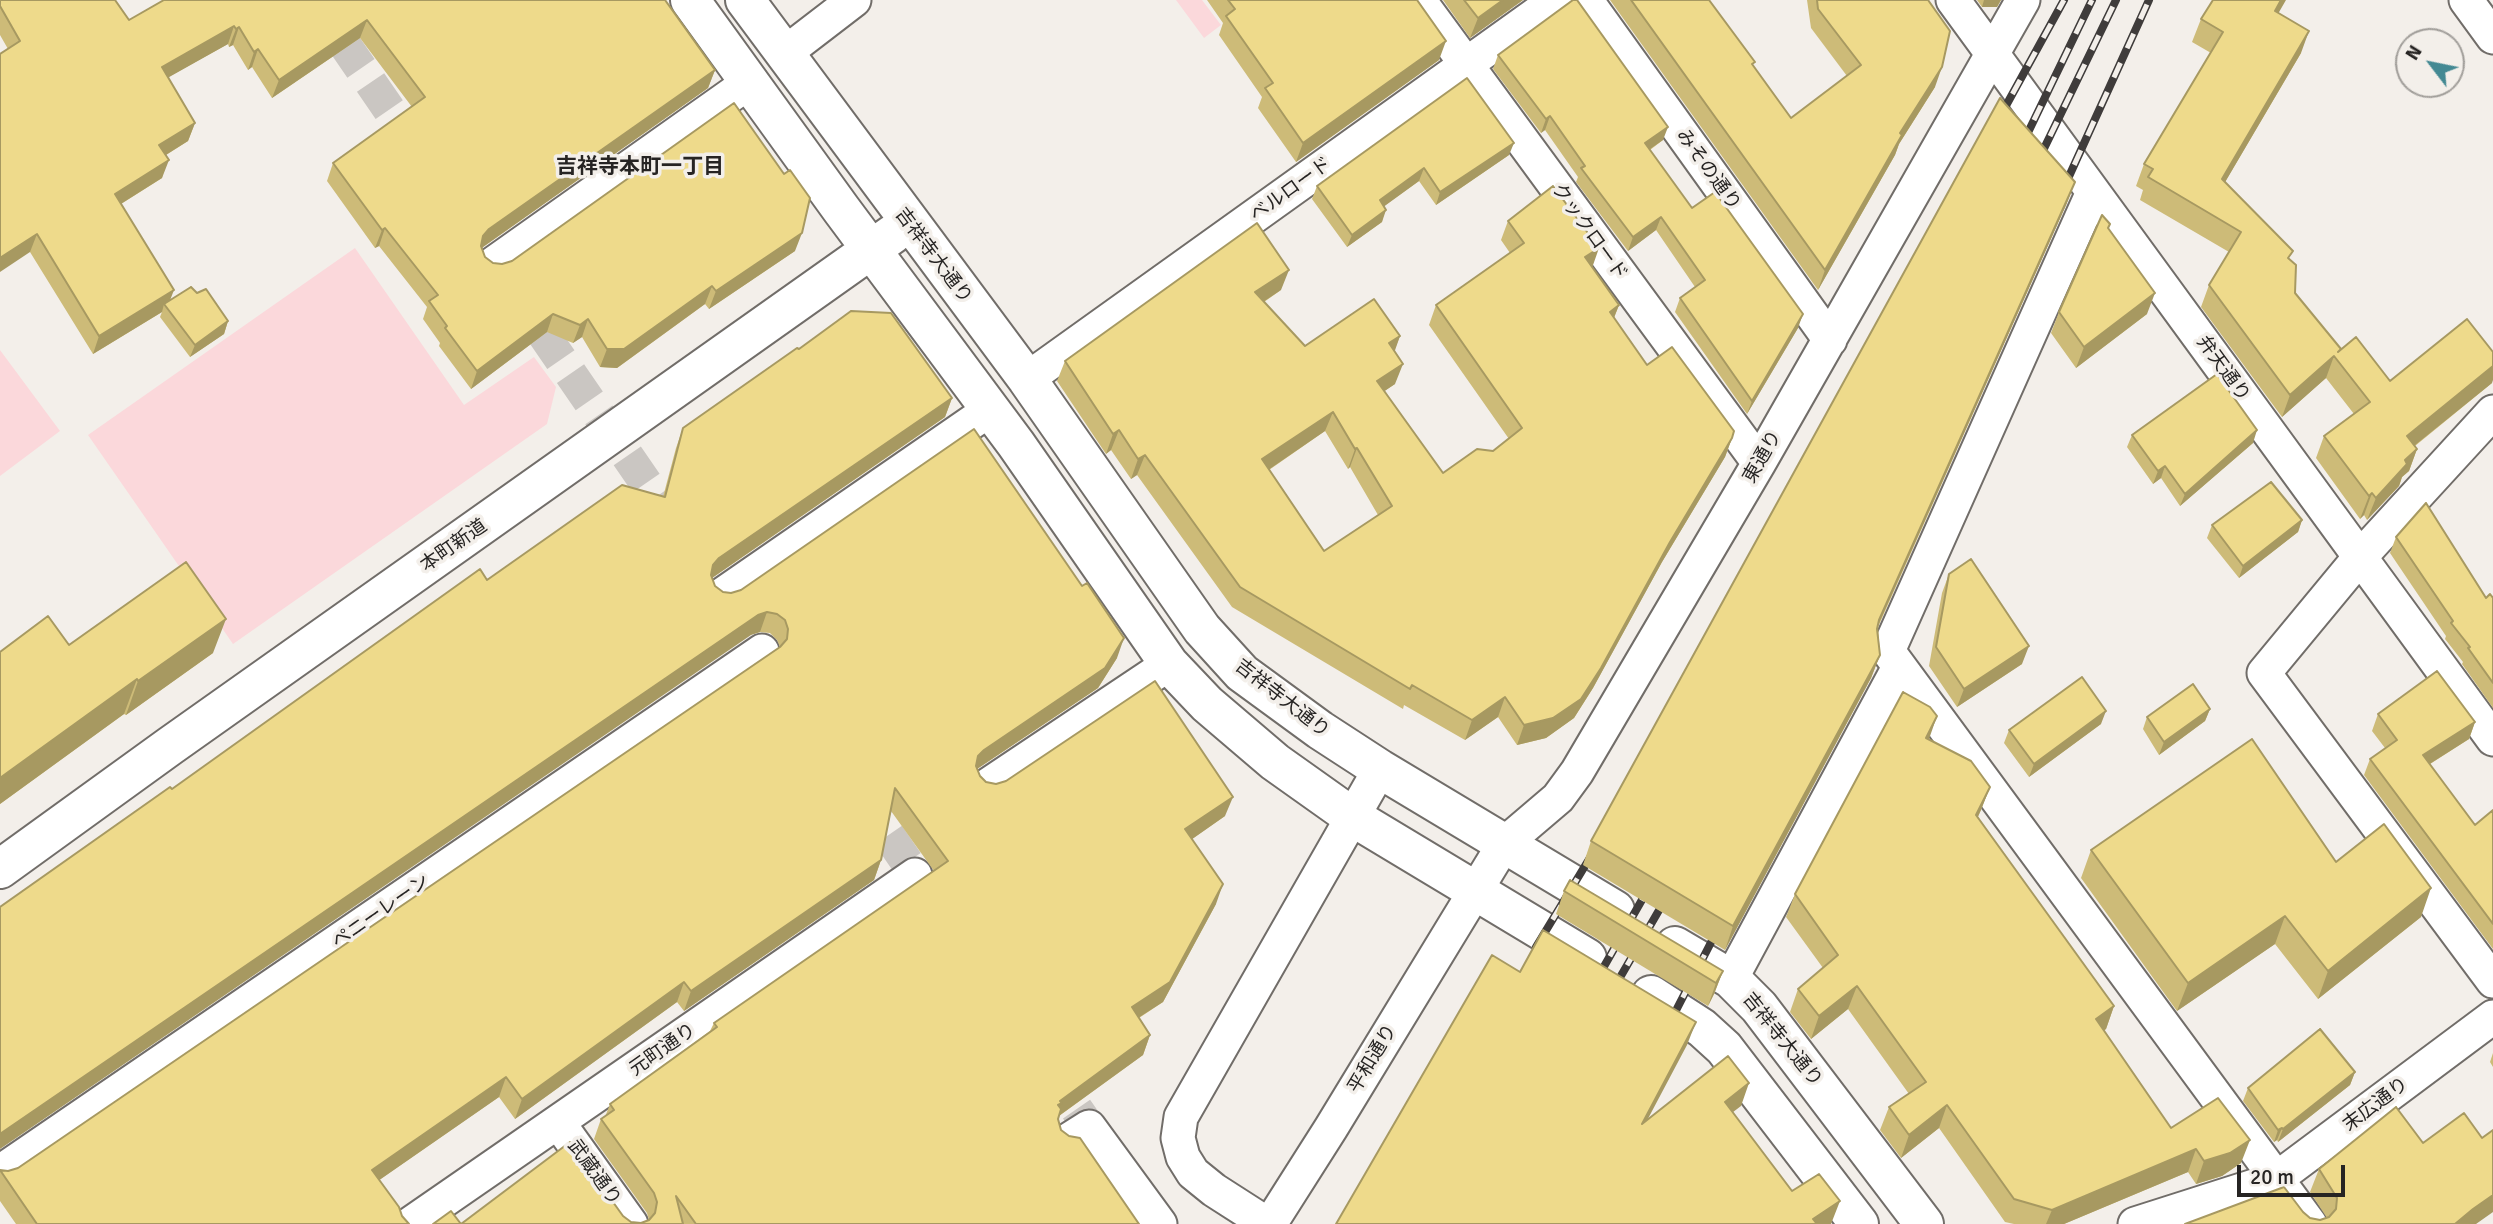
<!DOCTYPE html>
<html>
<head>
<meta charset="utf-8">
<style>
	body { margin:0 }
	#map { position:relative; width:2493px; height:1224px; overflow:hidden; background:#f3efea; font-family:Signika,sans-serif }
	canvas { display:block }
	.north { position:absolute; left:2395px; top:28px; width:70px; height:70px; box-sizing:border-box; background:#f3efea; border:2px solid #a19e9a; border-radius:50%; rotate:302deg; font-size:19px; font-weight:700; line-height:28px; text-align:center; color:#262423 }
	.north::after { content:''; display:block; margin:auto; width:24px; height:32px; background:#438993; clip-path:polygon(50% 0,100% 100%,50% 72%,0 100%) }
	.scale { position:absolute; left:2237px; top:1165px; width:108px; height:32px; box-sizing:border-box; border:4px solid #262423; border-top:0; padding-left:9px; font-size:21px; line-height:24px; white-space:nowrap; color:#262423; -webkit-text-stroke:5px #f3efea; paint-order:stroke }
</style>
</head>
<body>
<div id="map">
<canvas width="2493" height="1224"></canvas>
<div class="north">N</div>
<div class="scale">20 m</div>
</div>
<script>
const c = document.querySelector('canvas').getContext('2d');
c.lineJoin = 'round';
function fillPath(path, color) { c.fillStyle = color; c.fill(path, 'evenodd'); }
const toPath = rows => new Path2D(rows.map(r => 'M' + r).join(''));
function stroke(path, color, width, dash) { c.strokeStyle = color; c.lineWidth = width; c.lineCap = dash ? 'butt' : 'round'; c.setLineDash(dash || []); c.stroke(path); }
function drawText(font, color, halo, rows, align = 'center') {
  c.font = font + ' Signika,"Noto Sans JP",sans-serif'; c.lineWidth = 7; c.setLineDash([]); c.textBaseline = 'middle'; c.strokeStyle = halo; c.fillStyle = color; for (const [text, x, y, turn = 0] of rows) {
    c.save(); c.translate(x, y); c.rotate((+turn || 0) * Math.PI / 180); c.textAlign = isNaN(turn) ? turn : align; if (halo) c.strokeText(text, 0, 0); c.fillText(text, 0, 0); c.restore();
  }
}
fillPath(toPath([
	[1176,0,1202,0,1221,25,1204,38],
	[355,248,464,405,534,357,556,387,547,424,233,644,88,435],
	[0,350,60,431,0,476]
]), '#fbd8db');
stroke(toPath([
	[314,0,421,156],
	[457,209,679,531],
	[860,794,931,897],
	[1048,1068,1089,1127]
]), '#cac6c2', 33, [33, 17]);
const street = toPath([
	[1419,0,1759,463],
	[1586,0,1830,340],
	[1953,0,2493,739],
	[2466,0,2493,37],
	[785,53,854,0],
	[2093,192,1888,651,2310,1224],
	[494,263,751,81],
	[1027,379,1556,0],
	[2493,412,2360,557,2264,673,2493,981],
	[723,594,991,409],
	[988,785,1169,664],
	[1731,979,1899,667],
	[558,1122,631,1224],
	[1070,1139,1089,1127,1160,1224],
	[0,1172,762,651],
	[410,1224,915,875],
	[1267,1224,1214,1190,1193,1173,1183,1157,1178,1138,1181,1117,1380,769],
	[1270,1224,1331,1128,1504,844,1558,798,1577,772,1759,463,2023,0],
	[2135,1224,2276,1179,2493,1017]
]);
const secondary = toPath([
	[690,0,841,209,1016,444,1169,664,1207,704,1275,762,1351,816,1587,958],
	[745,0,1027,379,1202,629,1242,673,1320,730,1380,769,1615,910],
	[0,869,170,746,893,234],
	[1675,946,1731,979,1759,1007,1924,1224],
	[1651,995,1702,1028,1724,1048,1859,1224]
]);
stroke(street, '#716d69', 37);
stroke(secondary, '#716d69', 42);
stroke(street, '#fff', 33);
stroke(secondary, '#fff', 38);
const rail = toPath([
	[1997,122,2064,0],
	[2020,149,2092,0],
	[2036,165,2116,0],
	[2061,194,2149,0],
	[1536,947,1594,851],
	[1594,984,1651,884],
	[1611,993,1669,893],
	[1668,1026,1721,923]
]);
stroke(rail, '#3f3c3b', 8);
stroke(rail, '#f3efea', 5, [16]);
fillPath(toPath([
	[0,0,129,20,665,0,715,70,708,88,483,247,482,248,485,257,493,263,502,264,795,251,709,309,705,304,617,368,600,367,582,337,573,343,547,332,471,389,439,346,440,343,423,319,427,307,379,246,375,248,327,181,333,163,412,107,360,38,272,98,252,67,248,70,233,45,229,47,228,44,168,77,195,123,188,141,166,155,162,178,121,204,170,301,228,321,224,334,190,357,160,317,162,312,93,354,30,252,8,49,0,35],
	[1207,0,1417,0,1439,60,1296,162,1258,108,1262,97,1219,35,1223,23],
	[1443,0,1523,0,1470,38],
	[1610,0,1709,0,1753,66,1791,118,1847,76,1811,28,1807,0,1928,0,1935,87,1899,144,1895,155,1818,290],
	[1977,0,2001,0,1997,7,1982,7],
	[2279,13,2301,53,2225,182,2290,260,2295,293,2341,350,2390,381,2492,383,2415,446,2417,449,2409,471,2402,477,2399,486,2367,520,2364,515,2360,519,2316,458,2324,436,2354,414,2326,378,2282,417,2201,307,2209,285,2229,252,2140,200,2143,190,2136,186,2144,164,2211,53,2192,42,2201,19],
	[1498,55,1663,140,1650,150,1692,208,1798,328,1747,414,1675,312,1680,298,1695,287,1656,230,1628,251,1576,182,1578,177,1545,130,1541,133,1493,69],
	[1509,155,1436,205,1419,181,1384,206,1382,222,1347,247,1312,199,1317,186],
	[2075,182,2066,205,1878,627,1880,655,1871,678,1725,950,1583,865,1591,841],
	[1508,221,1592,267,1619,305,1614,318,1647,365,1732,438,1725,457,1662,562,1593,688,1574,718,1546,738,1517,745,1498,717,1465,740,1404,705,1403,709,1232,607,1137,475,1131,479,1111,450,1106,454,1057,381,1065,361,1281,290,1264,302,1305,346,1400,336,1394,351,1395,384,1384,391,1443,473,1493,451,1509,439,1429,325,1436,305,1510,253,1501,240],
	[1325,431,1348,469,1350,467,1378,515,1324,551,1269,470],
	[2108,228,2147,314,2076,368,2051,333,2059,312],
	[799,349,952,398,945,417,712,578,715,586,723,592,1117,658,1098,688,977,769,980,776,986,782,996,784,1225,816,1192,839,1216,904,1163,1002,1139,1018,1150,1035,1143,1055,1059,1116,1058,1119,1061,1130,1139,1224,433,1224,623,1216,631,1222,641,1223,649,1220,647,1213,594,1139,601,1119,605,1117,610,1104,710,1031,714,1023,934,871,891,811,881,860,874,880,684,1011,677,1002,515,1119,499,1097,379,1180,402,1216,409,1224,16,1224,0,1201,0,1170,8,1171,18,1168,780,647,777,640,770,633,760,632,172,789,487,580,663,497,676,448,683,428],
	[2132,435,2253,443,2180,506,2161,478,2153,484,2127,447],
	[2302,520,2298,532,2239,578,2207,538,2212,525],
	[2396,537,2486,598,2493,598,2493,708,2462,664,2463,662,2445,639,2446,636,2390,553],
	[1949,574,2022,664,1957,707,1929,666,1942,593],
	[69,645,213,653,126,715,124,714,0,804,0,652],
	[2210,709,2205,721,2159,755,2143,729,2147,717],
	[2378,714,2475,722,2469,739,2430,764,2475,825,2493,810,2493,949,2364,775,2370,759,2385,748,2372,731],
	[2101,724,2029,777,2004,743,2009,730],
	[1929,739,1990,787,1978,817,2114,1006,2106,1029,2103,1031,2171,1128,2241,1163,2222,1176,2196,1184,2188,1172,2064,1224,2014,1224,2005,1222,1939,1128,1901,1158,1880,1130,1889,1107,1909,1094,1848,1009,1811,1039,1790,1012,1798,989,1823,968,1786,917,1795,894],
	[2091,850,2336,862,2421,917,2318,999,2275,944,2177,1011,2081,878],
	[1564,891,1723,971,1714,994,1708,1006,1556,914],
	[2493,1053,2493,1067,2490,1062],
	[2355,1072,2350,1085,2278,1142,2277,1140,2274,1142,2243,1101,2248,1088],
	[2319,1169,2476,1224,2185,1224,2303,1212,2310,1218,2320,1220,2327,1218,2310,1192]
]), '#cdbb78');
fillPath(toPath([
	[1503,0,1523,0,1470,38,1478,18],
	[1984,0,2001,0,1997,7,1982,7],
	[2281,0,2286,0,2267,33,2275,11],
	[367,20,360,38,272,98,279,80],
	[234,26,228,44,155,85,162,67],
	[239,27,233,45,229,47,236,29],
	[2309,31,2301,53,2214,201,2222,179],
	[1446,41,1439,60,1296,162,1303,143],
	[258,49,252,67,248,70,254,52],
	[1942,67,1935,87,1899,144,1895,155,1818,290,1825,270,1900,133],
	[715,70,708,88,483,247,477,254,483,236,489,229],
	[1550,116,1545,130,1541,133,1546,119],
	[195,123,188,141,153,163,159,145],
	[1668,127,1663,140,1640,156,1645,143],
	[1514,143,1509,155,1436,205,1440,192],
	[169,160,162,178,108,212,115,194],
	[1424,168,1419,181,1375,213,1380,200],
	[2075,182,2066,205,1870,643,1879,620],
	[1386,210,1382,222,1347,247,1352,235],
	[1661,217,1656,230,1628,251,1633,237],
	[385,228,379,246,375,248,382,230],
	[802,233,795,251,709,309,716,291],
	[37,234,30,252,0,272,0,258],
	[1599,248,1592,268,1585,257],
	[1289,270,1281,290,1248,312,1255,292],
	[712,286,705,304,617,368,600,367,607,349],
	[174,290,167,308,164,304,162,312,93,354,99,336],
	[2155,293,2147,314,2076,368,2084,347],
	[1619,305,1611,325,1610,312],
	[553,314,547,332,471,389,477,371],
	[1803,314,1798,328,1747,414,1752,401],
	[588,319,582,337,573,343,580,325],
	[228,321,224,334,190,357,195,345],
	[1400,336,1393,356,1389,343],
	[2334,356,2326,378,2282,417,2290,395],
	[1403,364,1395,384,1370,401,1377,381],
	[2493,366,2493,380,2492,383,2399,458,2407,436],
	[952,398,945,417,712,578,706,585,713,565,719,558],
	[1333,412,1325,431,1255,479,1262,459],
	[1119,430,1111,450,1106,454,1113,434],
	[2257,430,2253,443,2180,506,2185,494],
	[1732,438,1725,457,1662,562,1593,688,1574,718,1546,738,1517,745,1524,725,1670,542],
	[1357,448,1350,467,1348,469,1355,449],
	[2417,449,2409,471,2402,477,2399,486,2367,520,2376,498,2405,460],
	[1145,455,1137,475,1131,479,1138,459],
	[2165,466,2161,478,2153,484,2158,471],
	[2372,493,2364,515,2360,519,2369,496],
	[2302,520,2298,532,2239,578,2243,566],
	[767,612,760,632,751,635,0,1149,0,1134,758,615],
	[226,619,213,653,126,715,138,681],
	[1124,638,1117,658,1098,688,977,769,971,776,978,756,984,750],
	[2029,646,2022,664,1957,707,1964,689],
	[1880,655,1871,678,1725,950,1733,926],
	[137,679,124,714,0,804,0,778],
	[1505,697,1498,717,1465,740,1472,720],
	[2210,709,2205,721,2159,755,2164,742],
	[2106,711,2101,724,2029,777,2034,764],
	[1937,716,1929,739,1926,738],
	[2475,722,2469,739,2417,772,2423,755],
	[1990,787,1981,810,1968,837,1976,815],
	[1233,797,1225,816,1178,849,1185,829],
	[881,860,874,880,684,1011,691,991],
	[1223,884,1216,904,1163,1002,1124,1027,1132,1007],
	[2431,888,2421,917,2318,999,2328,971],
	[2285,916,2275,944,2177,1011,2188,983],
	[1723,971,1714,994,1708,1006,1716,983],
	[684,982,677,1002,515,1119,522,1099],
	[1857,986,1848,1009,1811,1039,1819,1016],
	[2114,1006,2106,1029,2087,1042,2096,1019],
	[1696,1022,1687,1045,1633,1147,1642,1124],
	[1150,1035,1143,1055,1056,1118,1051,1125,1060,1101],
	[2355,1072,2350,1085,2278,1142,2283,1129],
	[506,1077,499,1097,365,1190,372,1170],
	[1749,1083,1741,1106,1716,1125,1725,1102],
	[1947,1105,1939,1128,1901,1158,1909,1135],
	[2282,1128,2277,1140,2274,1142,2278,1130],
	[2250,1140,2241,1163,2222,1176,2196,1184,2204,1161],
	[2196,1149,2188,1172,2064,1224,2046,1224,2052,1210],
	[2493,1195,2493,1212,2476,1224,2455,1224,2473,1209],
	[1840,1201,1831,1224,1811,1224,1813,1219]
]), '#a79961');
const building = toPath([
	[0,0,115,0,129,20,164,0,665,0,715,70,489,229,483,236,481,246,485,257,493,263,502,264,512,261,734,103,784,174,790,170,810,198,802,233,716,291,712,286,624,349,607,349,588,319,580,325,553,314,477,371,445,328,447,326,429,301,438,295,385,228,382,230,333,163,425,97,367,20,279,80,258,49,254,52,239,27,236,29,234,26,162,67,195,123,159,145,169,160,115,194,174,290,99,336,37,234,0,258,0,54,20,41,0,6,0,0],
	[1228,0,1417,0,1446,41,1303,143,1265,88,1273,83,1226,16,1235,9,1228,0],
	[1464,0,1503,0,1478,18,1464,0],
	[1573,0,1577,0,1668,127,1645,143,1692,208,1715,192,1803,314,1752,401,1680,298,1705,280,1661,217,1633,237,1581,168,1585,166,1550,116,1546,119,1498,55,1573,0],
	[1631,0,1709,0,1755,62,1752,64,1791,118,1861,65,1818,9,1817,0,1928,0,1950,31,1942,67,1900,133,1902,135,1825,270,1631,0],
	[2213,0,2281,0,2275,11,2309,31,2222,179,2293,251,2288,258,2296,265,2295,293,2341,349,2338,352,2356,337,2390,381,2467,319,2493,352,2493,366,2407,436,2417,449,2405,460,2407,464,2376,498,2372,493,2369,496,2324,436,2370,402,2334,356,2290,395,2209,285,2241,232,2148,177,2153,169,2144,164,2223,32,2201,19,2213,0],
	[1467,78,1514,143,1440,192,1424,168,1380,200,1386,210,1352,235,1317,186,1467,78],
	[2000,98,2075,182,1879,620,1877,629,1880,655,1733,926,1591,841,2000,98],
	[1553,186,1599,248,1585,257,1619,305,1610,312,1647,365,1672,347,1734,431,1732,438,1670,542,1601,668,1581,699,1553,718,1524,725,1505,697,1472,720,1412,685,1410,689,1240,587,1145,455,1138,459,1119,430,1113,434,1065,361,1257,223,1289,270,1255,292,1305,346,1374,299,1400,336,1389,343,1403,364,1377,381,1443,473,1477,449,1493,451,1522,428,1436,305,1524,243,1508,221,1553,186],
	[1333,412,1355,449,1357,448,1392,506,1324,551,1262,459,1333,412],
	[2102,215,2110,224,2108,228,2155,293,2084,347,2059,312,2102,215],
	[191,287,197,293,206,289,228,321,195,345,164,304,191,287],
	[851,311,891,313,952,398,719,558,713,565,711,575,715,586,723,592,731,593,741,590,974,429,1082,586,1087,583,1124,638,1105,668,984,750,978,756,976,766,980,776,986,782,996,784,1006,781,1155,681,1233,797,1185,829,1223,884,1170,982,1132,1007,1150,1035,1060,1101,1062,1103,1058,1105,1061,1109,1058,1119,1061,1130,1069,1136,1080,1138,1139,1224,696,1224,676,1196,683,1224,433,1224,451,1211,461,1224,570,1142,623,1216,631,1222,641,1223,649,1220,655,1213,657,1202,654,1193,601,1119,614,1110,610,1104,717,1027,714,1023,948,861,895,788,881,860,691,991,684,982,522,1099,506,1077,372,1170,399,1207,402,1216,409,1224,37,1224,0,1170,8,1171,18,1168,780,647,787,639,788,629,785,620,777,614,767,612,758,615,0,1134,0,907,170,787,172,789,480,569,487,580,622,485,665,497,683,428,797,348,799,349,851,311],
	[2217,374,2257,430,2185,494,2165,466,2158,471,2132,435,2217,374],
	[2271,482,2302,520,2243,566,2212,525,2271,482],
	[2426,503,2486,598,2490,594,2493,598,2493,683,2468,648,2470,647,2451,623,2453,621,2396,537,2426,503],
	[1971,559,2029,646,1964,689,1936,647,1949,574,1971,559],
	[186,562,226,619,138,681,137,679,0,778,0,652,48,616,69,645,186,562],
	[2437,671,2475,722,2423,755,2475,825,2493,810,2493,924,2370,759,2397,740,2378,714,2437,671],
	[2082,677,2106,711,2034,764,2009,730,2082,677],
	[2193,684,2210,709,2164,742,2147,717,2193,684],
	[1903,692,1930,707,1937,716,1926,738,1971,761,1990,787,1976,815,2114,1006,2096,1019,2171,1128,2218,1098,2250,1140,2230,1153,2204,1161,2196,1149,2052,1210,2014,1199,1947,1105,1909,1135,1889,1107,1926,1082,1857,986,1819,1016,1798,989,1838,955,1795,894,1903,692],
	[2252,739,2336,862,2384,824,2431,888,2328,971,2285,916,2188,983,2091,850,2252,739],
	[1570,880,1723,971,1716,983,1564,891,1570,880],
	[1543,930,1696,1022,1642,1124,1728,1056,1749,1083,1725,1102,1792,1191,1819,1174,1840,1201,1813,1219,1817,1224,1336,1224,1492,955,1520,972,1543,930],
	[2320,1029,2355,1072,2283,1129,2282,1128,2278,1130,2248,1088,2320,1029],
	[2396,1107,2423,1143,2464,1113,2482,1138,2493,1130,2493,1195,2473,1209,2455,1224,2185,1224,2284,1187,2303,1212,2310,1218,2320,1220,2329,1217,2336,1209,2337,1198,2319,1169,2396,1107]
]);
fillPath(building, '#eeda8b');
stroke(building, '#a79961', 2);
drawText('19px', '#262423', '#f3efea', [
	["みその通り",1708,170,54],
	["ベルロード",1291,190,-36],
	["クックロード",1589,232,54],
	["吉祥寺大通り",933,256,53],
	["弁天通り",2223,369,54],
	["東通り",1763,457,-60],
	["本町新道",454,546,-35],
	["吉祥寺大通り",1282,699,38],
	["ペニーレーン",381,912,-35],
	["吉祥寺大通り",1782,1040,51],
	["元町通り",663,1050,-35],
	["平和通り",1373,1059,-59],
	["末広通り",2376,1105,-37],
	["武蔵通り",594,1173,54]
]);
drawText('bold 21px', '#262423', '#f3efea', [
	["吉祥寺本町一丁目",640,167]
]);
</script>
</body>
</html>
